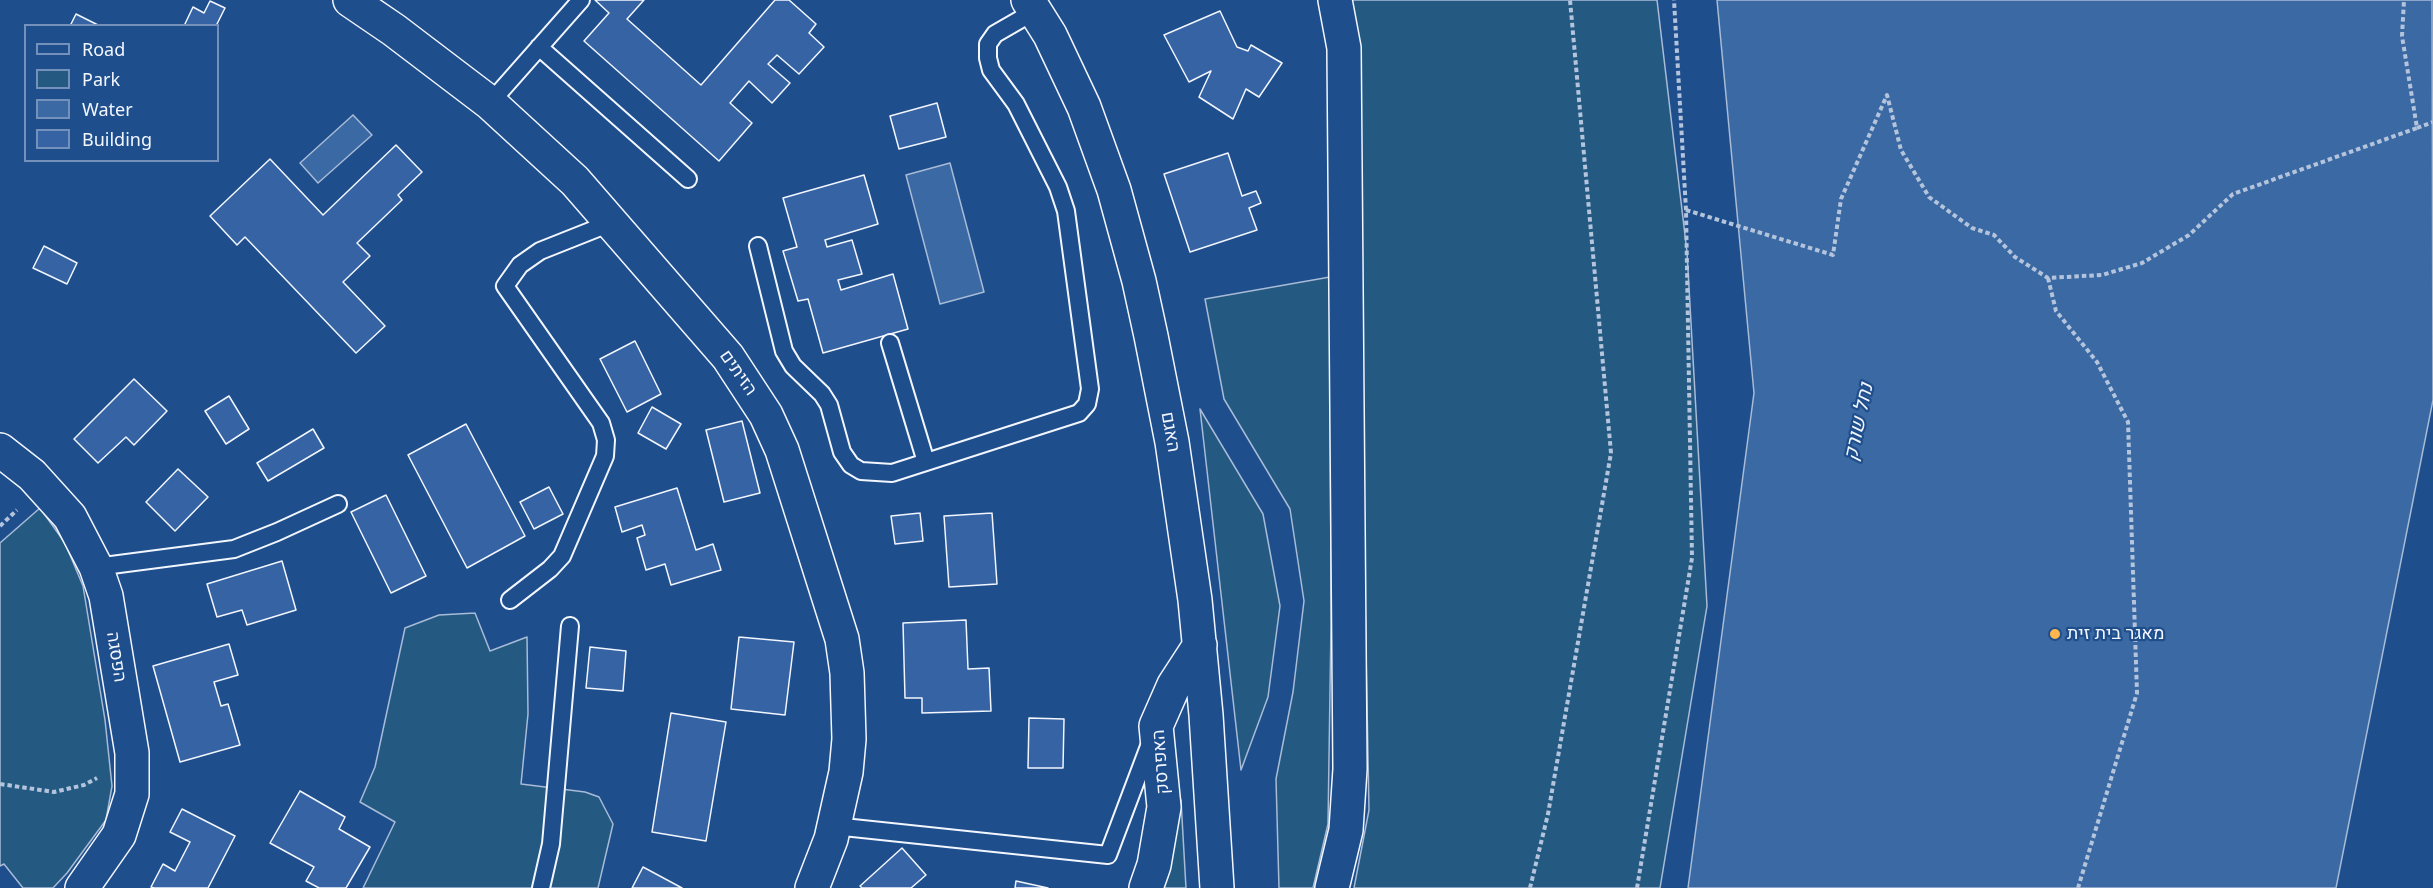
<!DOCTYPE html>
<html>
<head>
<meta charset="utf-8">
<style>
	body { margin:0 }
	#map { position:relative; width:2433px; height:888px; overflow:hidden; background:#1f4e8c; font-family:"Noto Sans",sans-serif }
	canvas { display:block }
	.legend { position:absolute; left:24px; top:24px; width:195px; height:138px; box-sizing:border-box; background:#1f4e8c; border:2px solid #7391ba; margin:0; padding:8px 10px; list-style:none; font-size:18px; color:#f2f6ff }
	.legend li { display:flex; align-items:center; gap:12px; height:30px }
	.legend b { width:30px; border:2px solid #7391ba }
</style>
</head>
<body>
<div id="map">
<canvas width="2433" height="888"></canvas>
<ul class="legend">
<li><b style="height:8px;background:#1f4e8c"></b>Road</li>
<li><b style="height:16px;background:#245a82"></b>Park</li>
<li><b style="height:16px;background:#3b69a3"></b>Water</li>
<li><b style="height:16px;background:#3563a3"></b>Building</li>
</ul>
</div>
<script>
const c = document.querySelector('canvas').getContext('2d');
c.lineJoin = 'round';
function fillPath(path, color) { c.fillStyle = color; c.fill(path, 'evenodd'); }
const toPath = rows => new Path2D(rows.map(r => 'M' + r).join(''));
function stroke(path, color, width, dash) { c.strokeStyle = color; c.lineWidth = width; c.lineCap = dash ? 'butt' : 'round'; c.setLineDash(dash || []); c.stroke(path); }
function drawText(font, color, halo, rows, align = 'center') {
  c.font = font + ' "Noto Sans",Heebo,sans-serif'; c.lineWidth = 4.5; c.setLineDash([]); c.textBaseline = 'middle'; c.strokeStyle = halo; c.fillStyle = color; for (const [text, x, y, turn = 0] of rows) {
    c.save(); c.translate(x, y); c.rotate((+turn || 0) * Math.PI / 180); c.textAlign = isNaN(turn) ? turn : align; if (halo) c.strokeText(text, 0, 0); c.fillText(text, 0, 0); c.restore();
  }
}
const green = toPath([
	[1349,0,1657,0,1687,252,1707,606,1660,888,1354,888,1369,810,1357,172,1349,0],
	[1330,277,1331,625,1328,824,1313,888,1279,888,1276,779,1293,692,1304,601,1290,509,1224,399,1205,299,1330,277],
	[1200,409,1263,514,1280,606,1268,697,1241,770,1200,409],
	[40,508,65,543,83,586,105,720,112,786,106,820,67,873,53,888,23,888,4,864,0,866,0,543,40,508],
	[475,613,490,651,527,637,528,714,521,784,585,792,599,797,613,824,598,888,363,888,395,822,360,802,375,767,405,628,439,615,475,613],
	[1181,800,1186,888,1160,888,1181,800]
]);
fillPath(green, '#245a82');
stroke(green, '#a8bbd7', 1.5);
const water = toPath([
	[1717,0,2432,0,2433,400,2336,888,1688,888,1754,393,1717,0],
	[353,115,372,135,318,183,300,163,353,115],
	[950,163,984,292,940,304,906,175,950,163]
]);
fillPath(water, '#3b69a3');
stroke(water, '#a8bbd7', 1.5);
const building = toPath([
	[595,0,644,0,627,19,701,85,775,0,789,0,816,24,809,33,824,47,799,74,777,55,768,64,790,83,772,103,749,81,730,103,752,123,719,161,584,41,609,13,595,0],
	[210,1,225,8,216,26,184,26,193,7,204,13,210,1],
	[1220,11,1237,47,1248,51,1251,45,1282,63,1259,97,1246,89,1233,119,1199,97,1211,71,1189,82,1164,35,1220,11],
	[76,14,100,26,70,26,76,14],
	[937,103,946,137,899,149,890,116,937,103],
	[396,145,422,172,398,195,402,200,357,243,370,256,343,282,385,326,356,353,245,237,237,245,210,216,270,159,323,215,396,145],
	[1228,153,1242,196,1256,191,1261,203,1249,208,1257,230,1190,252,1164,174,1228,153],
	[864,175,878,224,825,240,827,247,852,240,862,274,838,280,841,290,893,274,908,329,823,353,808,299,798,301,783,251,797,247,783,198,864,175],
	[44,246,77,263,67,284,33,268,44,246],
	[635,341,661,394,627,412,600,359,635,341],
	[134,379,167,411,134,445,126,437,98,463,74,439,134,379],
	[229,396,249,429,226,444,205,411,229,396],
	[652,407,681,424,666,449,638,433,652,407],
	[742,421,760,493,724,502,706,430,742,421],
	[466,424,525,536,467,568,408,455,466,424],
	[313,429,324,448,268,481,257,463,313,429],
	[178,469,208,497,175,531,146,502,178,469],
	[549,487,563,514,534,529,520,502,549,487],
	[677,488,696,550,713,544,721,570,671,585,665,564,646,570,637,538,645,535,642,525,622,532,615,507,677,488],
	[386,495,426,576,391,593,351,512,386,495],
	[920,513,923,541,895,544,891,516,920,513],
	[992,513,997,584,949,587,944,516,992,513],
	[282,561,296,610,247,625,242,610,217,617,207,584,282,561],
	[966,620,968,669,989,668,991,711,922,713,922,698,905,698,903,623,966,620],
	[739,637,794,642,785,715,731,709,739,637],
	[229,644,238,675,214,682,221,706,228,704,240,745,180,762,153,666,229,644],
	[590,647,626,651,623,691,586,688,590,647],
	[671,713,726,722,706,841,652,832,671,713],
	[1029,718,1064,719,1063,768,1028,768,1029,718],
	[300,791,345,817,339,829,370,847,346,888,319,888,306,881,314,867,270,843,300,791],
	[182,809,235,836,208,888,154,888,151,887,163,864,175,871,190,842,170,832,182,809],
	[902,848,926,875,911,888,862,888,860,886,902,848],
	[643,867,682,888,632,888,643,867],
	[1016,881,1048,888,1015,888,1016,881]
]);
fillPath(building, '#3563a3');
stroke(building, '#f2f6ff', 1.5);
const lane = toPath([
	[539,47,688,179],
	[490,103,581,0],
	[758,246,784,351,793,366,822,394,829,405,842,452,851,465,861,471,892,473,1079,413,1087,404,1090,389,1066,211,1058,187,1016,104,991,70,988,58,988,44,995,34,1035,11],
	[890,343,926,462],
	[96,567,234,549,277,532,338,504],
	[510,600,550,569,562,556,605,456,606,440,601,423,505,286,520,265,540,251,613,222],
	[834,826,1108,855,1151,741],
	[541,888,551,844,570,626]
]);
const street = toPath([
	[350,0,394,30,490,103,575,181,728,357,766,415,782,450,842,639,847,673,849,739,846,772,831,839,812,888],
	[1028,0,1050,35,1084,107,1114,190,1139,281,1151,336,1172,442,1195,600,1206,715,1217,888],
	[0,450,32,475,70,517,96,567,106,596,132,753,132,794,119,835,82,888],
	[1146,888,1154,865,1164,807,1156,726,1174,685,1200,645],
	[1332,888,1346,830,1350,769,1344,48,1335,0]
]);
stroke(lane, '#f2f6ff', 20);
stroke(street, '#f2f6ff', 36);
stroke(toPath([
	[2417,128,2433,122],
	[1686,210,1833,255,1841,199,1887,95,1901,150,1929,197,1972,228,1994,235,2015,257,2048,278,2102,275,2142,263,2189,235,2233,194,2417,128,2402,36,2404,0],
	[2048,278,2056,311,2097,362,2128,422,2137,693,2078,888],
	[0,526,17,510],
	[0,784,54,792,84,785,97,778],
	[1530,888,1548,814,1611,453,1570,0],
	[1637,888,1692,558,1686,210,1674,0]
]), '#b3c4dc', 4, [4.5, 3]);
stroke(lane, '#1f4e8c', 16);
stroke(street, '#1f4e8c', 33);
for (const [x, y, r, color] of [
	[2055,634,6,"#ffb74d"]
]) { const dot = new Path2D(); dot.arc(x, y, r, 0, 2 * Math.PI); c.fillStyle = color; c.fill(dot); stroke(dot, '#1f4e8c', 2); }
drawText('18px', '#f2f6ff', '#1f4e8c', [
	["הזיתים",738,373,55],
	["האגם",1170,432,80],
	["הפסגה",116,657,81],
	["האפרסק",1161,762,-94]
]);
drawText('18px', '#f2f6ff', '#1f4e8c', [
	["מאגר בית זית",2067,634]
], 'left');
drawText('italic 20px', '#f2f6ff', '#1f4e8c', [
	["נחל שורק",1859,422,-78]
]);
</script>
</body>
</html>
